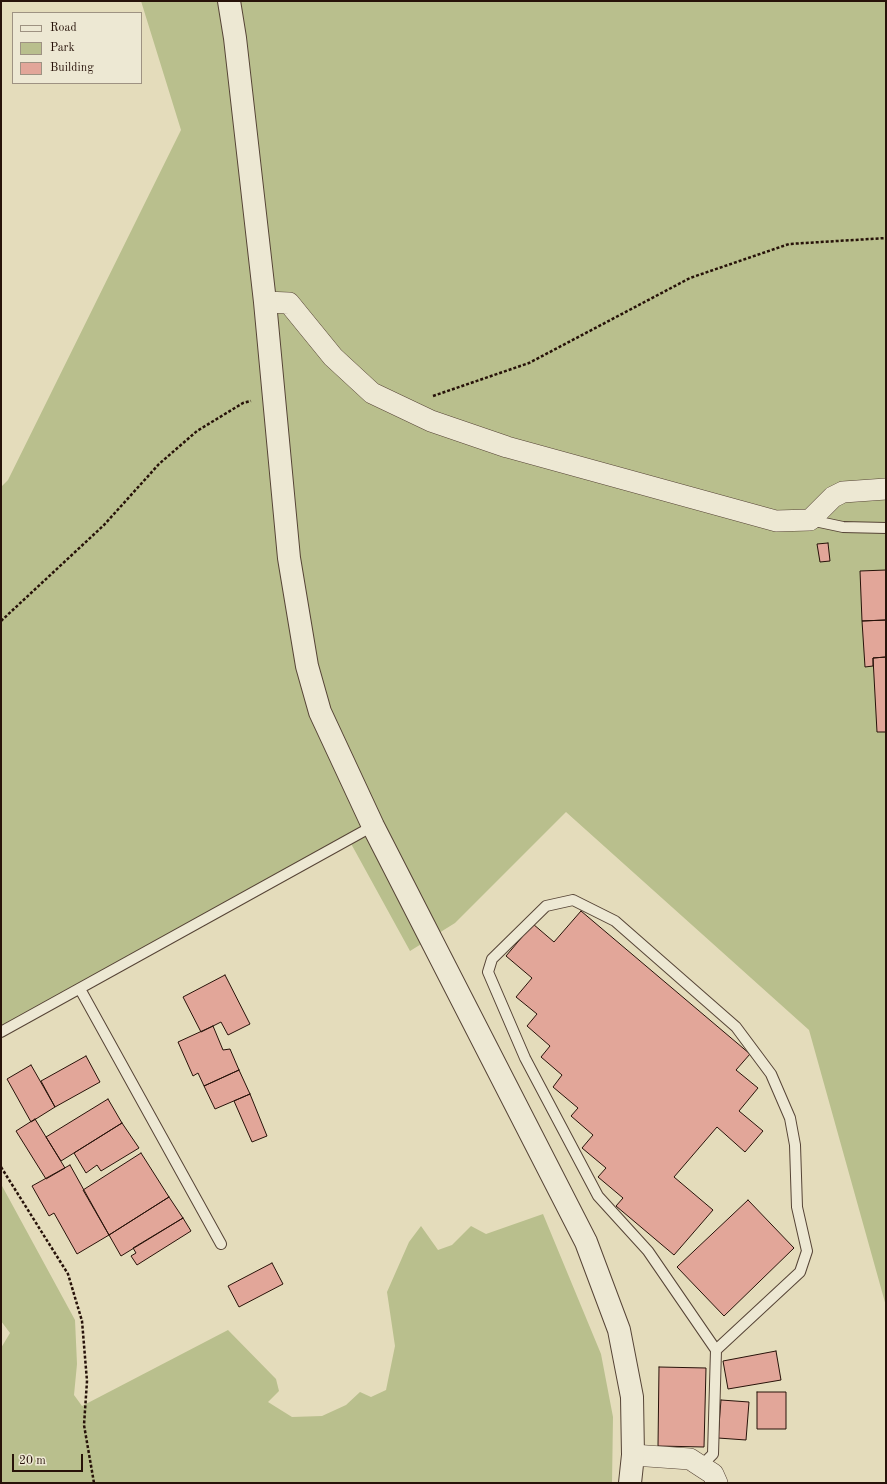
<!DOCTYPE html>
<html>
<head>
<meta charset="utf-8">
<style>
	body { margin:0 }
	#map { position:relative; width:887px; height:1484px; overflow:hidden; background:#e4dcbb; font-family:"Old Standard TT",serif }
	canvas { display:block }
	.frame { position:absolute; inset:0; border:2px solid #271209; pointer-events:none }
	.legend { position:absolute; left:12px; top:12px; width:130px; height:72px; box-sizing:border-box; background:#ede8d3; border:1px solid #9e9282; margin:0; padding:5px 7px; list-style:none; font-size:12px; color:#271209 }
	.legend li { display:flex; align-items:center; gap:8px; height:20px }
	.legend b { width:20px; border:1px solid #9e9282 }
	.scale { position:absolute; left:12px; top:1454px; width:71px; height:18px; box-sizing:border-box; border:2px solid #271209; border-top:0; padding-left:5px; font-size:12px; line-height:14px; white-space:nowrap; color:#271209; -webkit-text-stroke:3px #ede8d3; paint-order:stroke }
</style>
</head>
<body>
<div id="map">
<canvas width="887" height="1484"></canvas>
<div class="frame"></div>
<ul class="legend">
<li><b style="height:5px;background:#ede8d3"></b>Road</li>
<li><b style="height:11px;background:#b9bf8d"></b>Park</li>
<li><b style="height:11px;background:#e2a699"></b>Building</li>
</ul>
<div class="scale">20 m</div>
</div>
<script>
const c = document.querySelector('canvas').getContext('2d');
c.lineJoin = 'round';
function fillPath(path, color) { c.fillStyle = color; c.fill(path, 'evenodd'); }
const toPath = rows => new Path2D(rows.map(r => 'M' + r).join(''));
function stroke(path, color, width, dash) { c.strokeStyle = color; c.lineWidth = width; c.lineCap = dash ? 'butt' : 'round'; c.setLineDash(dash || []); c.stroke(path); }
fillPath(toPath([
	[141,1,886,1,886,1306,809,1030,566,812,455,923,410,951,349,840,1,1032,1,487,8,480,181,130],
	[1,1184,75,1320,77,1364,74,1395,82,1406,228,1330,276,1379,279,1391,268,1402,292,1417,322,1416,346,1405,360,1392,371,1397,386,1390,395,1346,387,1292,409,1242,421,1226,438,1250,452,1245,471,1226,486,1234,543,1214,601,1354,613,1417,612,1483,1,1483,1,1348,10,1333,1,1321]
]), '#b9bf8d');
const building = toPath([
	[828,543,830,561,820,562,817,544,828,543],
	[886,570,886,620,862,621,860,571,886,570],
	[886,620,886,657,873,658,873,666,865,667,862,621,886,620],
	[886,657,886,732,877,732,873,658,886,657],
	[581,911,750,1054,736,1070,758,1088,739,1111,763,1131,745,1152,717,1127,674,1177,713,1210,674,1255,616,1206,623,1198,598,1177,606,1168,582,1148,593,1135,571,1116,578,1108,553,1087,562,1075,541,1057,550,1046,527,1026,537,1014,516,997,532,978,506,956,533,924,554,942,581,911],
	[225,975,250,1024,228,1035,221,1022,201,1032,183,997,225,975],
	[213,1026,223,1050,230,1049,239,1070,204,1086,198,1073,193,1076,178,1042,213,1026],
	[86,1056,100,1082,55,1107,41,1081,86,1056],
	[31,1065,55,1107,31,1122,7,1079,31,1065],
	[239,1070,250,1094,215,1109,204,1086,239,1070],
	[250,1094,267,1136,252,1142,234,1101,250,1094],
	[108,1099,122,1123,61,1161,46,1137,108,1099],
	[35,1119,65,1168,46,1179,16,1131,35,1119],
	[122,1123,139,1148,101,1171,97,1165,86,1173,74,1153,122,1123],
	[141,1153,169,1197,109,1235,83,1190,141,1153],
	[70,1165,109,1235,77,1254,54,1213,49,1216,32,1186,70,1165],
	[169,1197,183,1218,121,1256,109,1235,169,1197],
	[748,1200,794,1248,724,1316,677,1267,748,1200],
	[183,1218,191,1231,137,1265,131,1256,136,1253,133,1248,183,1218],
	[272,1263,283,1284,239,1307,228,1286,272,1263],
	[776,1351,781,1380,728,1389,723,1361,776,1351],
	[659,1367,706,1368,704,1447,658,1446,659,1367],
	[757,1392,786,1392,786,1429,757,1429,757,1392],
	[721,1400,749,1402,746,1440,718,1438,721,1400]
]);
fillPath(building, '#e2a699');
stroke(building, '#271209', 1);
const service = toPath([
	[810,520,843,527,886,528],
	[80,989,221,1244],
	[1,1032,373,826],
	[700,1467,713,1454,716,1350,800,1272,807,1251,797,1207,795,1145,790,1118,771,1074,736,1027,615,921,573,900,546,906,492,959,488,972,525,1058,598,1196,648,1251,716,1350]
]);
const minor = toPath([
	[265,302,289,303,333,357,372,393,431,421,507,447,776,521,810,520,833,497,843,492,886,489],
	[633,1455,690,1459,713,1474,717,1483]
]);
const tertiary = toPath([
	[229,1,235,38,265,302,289,558,307,666,320,712,373,826,586,1242,619,1330,632,1397,633,1455,630,1483]
]);
stroke(service, '#564436', 12);
stroke(minor, '#564436', 22);
stroke(tertiary, '#564436', 24);
stroke(toPath([
	[433,396,529,363,690,278,789,244,886,238],
	[1,621,104,525,159,464,197,431,243,403,251,401],
	[1,1167,68,1274,82,1321,87,1381,84,1425,94,1483]
]), '#271209', 2.5, [3, 2]);
stroke(service, '#ede8d3', 10);
stroke(minor, '#ede8d3', 21);
stroke(tertiary, '#ede8d3', 22);
</script>
</body>
</html>
